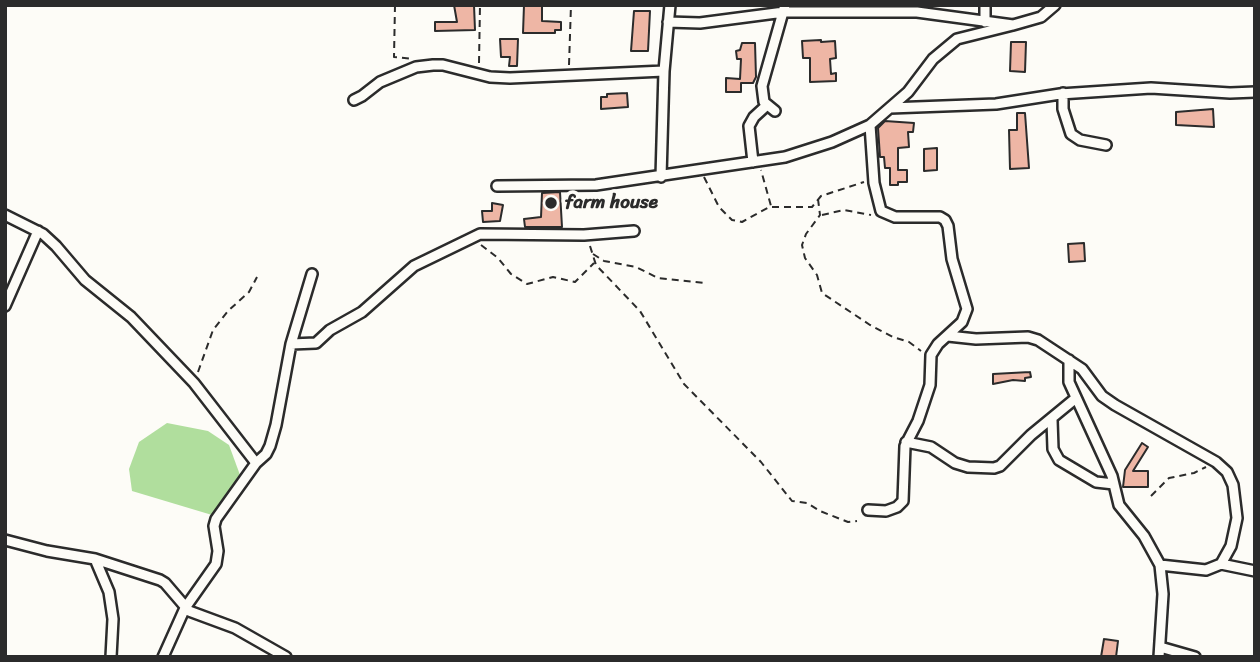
<!DOCTYPE html>
<html>
<head>
<meta charset="utf-8">
<style>
	body { margin:0 }
	#map { position:relative; width:1260px; height:662px; overflow:hidden; background:#fdfcf7; font-family:Sriracha,sans-serif }
	canvas { display:block }
	.frame { position:absolute; inset:0; border:7px solid #2b2b2b; pointer-events:none }
</style>
</head>
<body>
<div id="map">
<canvas width="1260" height="662"></canvas>
<div class="frame"></div>
</div>
<script>
const c = document.querySelector('canvas').getContext('2d');
c.lineJoin = 'round';
function fillPath(path, color) { c.fillStyle = color; c.fill(path, 'evenodd'); }
const toPath = rows => new Path2D(rows.map(r => 'M' + r).join(''));
function stroke(path, color, width, dash) { c.strokeStyle = color; c.lineWidth = width; c.lineCap = dash ? 'butt' : 'round'; c.setLineDash(dash || []); c.stroke(path); }
function drawText(font, color, halo, rows, align = 'center') {
  c.font = font + ' Sriracha,sans-serif'; c.lineWidth = 7; c.setLineDash([]); c.textBaseline = 'middle'; c.strokeStyle = halo; c.fillStyle = color; for (const [text, x, y, turn = 0] of rows) {
    c.save(); c.translate(x, y); c.rotate((+turn || 0) * Math.PI / 180); c.textAlign = isNaN(turn) ? turn : align; if (halo) c.strokeText(text, 0, 0); c.fillText(text, 0, 0); c.restore();
  }
}
fillPath(toPath([
	[167,423,208,431,229,445,240,475,212,515,132,491,129,469,139,442]
]), '#b0de9d');
const building = toPath([
	[454,5,474,5,475,30,435,31,435,22,457,22,454,5],
	[524,5,542,5,542,21,561,22,561,30,555,30,555,33,523,33,524,5],
	[634,11,650,11,648,51,631,51,634,11],
	[500,39,518,39,517,66,509,66,510,57,501,57,500,39],
	[821,40,821,42,835,41,836,58,830,59,831,74,836,73,836,81,810,82,810,58,803,58,802,41,821,40],
	[1011,42,1026,42,1025,72,1010,71,1011,42],
	[742,43,755,43,756,77,753,83,741,83,741,92,726,92,726,78,740,79,741,59,737,59,736,51,740,50,742,43],
	[627,93,628,107,601,109,601,97,607,97,607,94,627,93],
	[1213,109,1214,127,1176,125,1176,112,1213,109],
	[1017,113,1025,113,1029,168,1010,169,1009,130,1017,130,1017,113],
	[885,121,914,123,913,132,908,132,909,147,898,148,898,170,907,170,907,182,898,182,898,185,890,185,890,168,885,168,884,157,880,157,878,128,885,121],
	[937,148,937,170,924,171,924,149,937,148],
	[560,192,562,227,525,227,524,219,541,217,542,193,560,192],
	[492,203,503,205,500,221,483,222,482,211,492,211,492,203],
	[1084,243,1085,261,1069,262,1068,244,1084,243],
	[1030,372,1031,377,1025,378,1025,381,1013,380,993,384,993,374,1030,372],
	[1142,443,1148,447,1133,471,1148,471,1148,487,1123,487,1125,470,1142,443],
	[1104,639,1118,641,1116,657,1101,657,1104,639]
]);
fillPath(building, '#eeb6a5');
stroke(building, '#2b2b2b', 2);
const street = toPath([
	[668,22,700,23,784,12,917,12,1013,25,1041,17,1055,5],
	[985,22,985,5],
	[1063,93,1063,109,1071,134,1080,140,1106,145],
	[354,100,362,96,380,82,416,67,433,65,443,65,490,77,510,78,664,71],
	[890,108,996,104,1060,94,1151,88,1230,93,1255,92],
	[775,111,764,102,762,86,785,5],
	[753,162,749,126,754,117,766,106],
	[661,177,664,71,670,5],
	[497,186,596,185,785,157,832,142,870,125,908,92,933,59,957,39,1013,25],
	[5,215,43,234,56,246,85,280,131,317,194,383,256,463],
	[5,306,38,231],
	[948,336,976,339,1028,337,1038,340,1082,369,1102,396,1115,405,1216,462,1227,472,1233,485,1237,518,1231,546,1221,564,1206,570,1160,565],
	[291,344,316,343,330,330,362,312,414,266,480,234,584,235,634,231],
	[1069,360,1069,382,1112,476,1119,505,1144,536,1160,565,1163,594,1159,657],
	[1052,420,1053,449,1059,460,1096,482,1114,484],
	[906,442,931,447,955,463,968,467,994,468,1000,466,1031,435,1076,398],
	[868,510,886,511,897,507,903,501,905,446,918,421,930,385,931,355,938,344,962,322,967,309,952,259,948,226,945,220,940,217,895,217,881,211,874,183,870,125],
	[5,540,47,551,95,559,160,580,165,583,189,611,235,628,286,657],
	[95,559,109,592,113,619,111,657],
	[1221,564,1255,571],
	[1160,647,1195,657],
	[163,657,185,608,216,564,218,551,214,526,216,519,256,463,266,454,270,446,276,425,291,344,312,274]
]);
stroke(street, '#2b2b2b', 14);
stroke(toPath([
	[395,5,394,57,413,59],
	[479,63,480,5],
	[569,65,571,5],
	[704,177,719,207,732,220,742,222,771,206,761,170],
	[818,199,820,215,806,234,802,245,805,258,817,275,822,293,870,325,893,337,909,342,921,351],
	[772,207,812,207,821,196,864,182],
	[822,215,844,210,871,215],
	[481,245,498,258,511,274,527,284,553,277,575,282,594,263],
	[590,246,596,265,640,311,684,384,761,462,792,501,807,503,820,511,848,522,857,521],
	[593,254,604,261,636,267,658,278,705,283],
	[198,372,213,330,228,311,249,292,257,277],
	[1151,496,1169,478,1194,473,1206,467]
]), '#2b2b2b', 2, [7, 5]);
stroke(street, '#fdfcf7', 9);
for (const [x, y, r, color] of [
	[551,203,7,"#2b2b2b"]
]) { const dot = new Path2D(); dot.arc(x, y, r, 0, 2 * Math.PI); c.fillStyle = color; c.fill(dot); stroke(dot, '#fdfcf7', 2.5); }
drawText('bold 19px', '#2b2b2b', '#fdfcf7', [
	["farm house",565,203]
], 'left');
</script>
</body>
</html>
